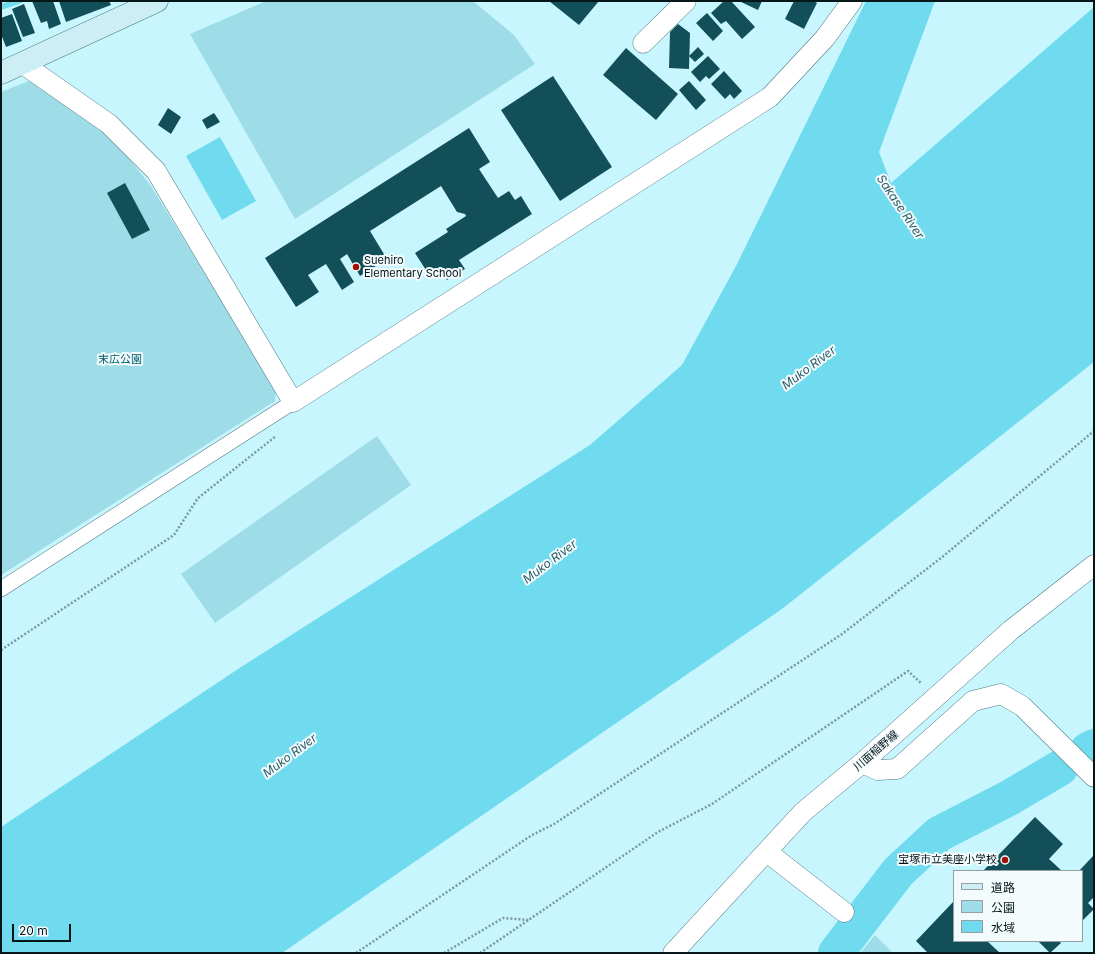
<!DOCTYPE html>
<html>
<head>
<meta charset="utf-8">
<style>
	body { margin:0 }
	#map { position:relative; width:1095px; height:954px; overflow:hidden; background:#c8f6fe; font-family:Inter,"Noto Sans JP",sans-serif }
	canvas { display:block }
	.frame { position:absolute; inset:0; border:2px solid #051619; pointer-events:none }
	.legend { position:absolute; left:953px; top:870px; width:130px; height:72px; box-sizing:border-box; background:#f3fbfd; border:1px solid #949fa2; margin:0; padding:5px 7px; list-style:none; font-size:12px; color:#051619 }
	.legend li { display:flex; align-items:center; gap:8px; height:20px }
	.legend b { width:20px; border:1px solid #949fa2 }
	.scale { position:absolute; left:12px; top:924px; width:59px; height:18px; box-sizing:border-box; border:2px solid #051619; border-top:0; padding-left:5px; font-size:12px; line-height:14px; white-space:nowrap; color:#051619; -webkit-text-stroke:3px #f3fbfd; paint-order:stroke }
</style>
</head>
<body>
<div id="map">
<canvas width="1095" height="954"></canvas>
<div class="frame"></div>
<ul class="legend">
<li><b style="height:5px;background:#cceef4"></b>道路</li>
<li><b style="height:11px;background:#9edce8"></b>公園</li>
<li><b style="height:11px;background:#70dbee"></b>水域</li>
</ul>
<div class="scale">20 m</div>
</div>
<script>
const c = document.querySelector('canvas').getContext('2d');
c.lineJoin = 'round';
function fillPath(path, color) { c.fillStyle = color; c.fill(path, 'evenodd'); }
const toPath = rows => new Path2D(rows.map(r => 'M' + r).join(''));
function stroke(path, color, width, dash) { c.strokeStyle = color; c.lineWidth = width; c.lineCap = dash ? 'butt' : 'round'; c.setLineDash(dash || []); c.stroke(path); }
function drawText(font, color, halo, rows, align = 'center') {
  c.font = font + ' Inter,"Noto Sans JP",sans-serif'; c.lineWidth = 4; c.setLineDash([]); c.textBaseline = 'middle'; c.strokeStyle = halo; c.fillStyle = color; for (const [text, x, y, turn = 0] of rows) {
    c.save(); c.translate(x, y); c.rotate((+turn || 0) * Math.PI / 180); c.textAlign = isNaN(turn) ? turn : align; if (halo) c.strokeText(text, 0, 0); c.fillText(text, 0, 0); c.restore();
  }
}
fillPath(toPath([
	[266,1,473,1,514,35,535,64,295,219,190,34],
	[29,81,78,109,109,134,151,186,276,389,275,401,1,575,1,92],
	[377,436,411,485,215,623,181,574],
	[875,935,893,953,860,953]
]), '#9edce8');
fillPath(toPath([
	[866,1,935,1,879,152,891,183,1094,7,1094,362,782,609,282,953,1,953,1,827,241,667,590,445,682,365,736,266],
	[220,137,256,201,222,220,186,156]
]), '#70dbee');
stroke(toPath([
	[1,7,19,1]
]), '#70dbee', 6);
stroke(toPath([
	[1088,750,1094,747],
	[836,953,898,872,939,834,1009,798,1060,768]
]), '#70dbee', 36);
fillPath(toPath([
	[32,1,53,1,61,24,49,29,47,21,41,23],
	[59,1,109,1,111,5,66,22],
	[549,1,599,1,579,25],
	[724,1,731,1,755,27,742,39,726,21,721,24,711,13],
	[739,1,762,1,758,10],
	[794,1,814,1,817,3,804,29,785,19],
	[24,4,35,33,23,37,12,9],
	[707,13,723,31,713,41,696,23],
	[12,14,22,41,6,47,1,34,1,18],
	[678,24,690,33,689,69,669,68,670,32],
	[698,47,704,54,695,62,689,56],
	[626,48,678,94,656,120,603,75],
	[708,56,720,69,709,79,706,76,700,82,691,72],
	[724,71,742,91,734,99,730,94,725,99,711,84],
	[553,76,612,167,560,201,501,110],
	[689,81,706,100,696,110,679,90],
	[168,108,181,117,171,134,158,125],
	[214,113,220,122,207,129,202,120],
	[469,128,490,162,479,169,498,198,509,191,515,200,521,196,532,214,459,260,465,269,447,280,442,272,431,278,415,253,448,232,446,229,466,216,465,214,457,212,441,186,370,231,387,259,360,276,347,254,340,259,354,282,342,290,326,264,308,275,319,292,296,307,265,258],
	[125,183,150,230,132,239,107,193],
	[1035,817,1063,844,1049,859,1062,871,983,871],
	[1093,856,1094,858,1094,897,1088,903,1094,909,1082,921,1082,871,1079,871],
	[954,901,954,941,987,941,1000,953,928,953,916,941],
	[1038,941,1059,941,1061,943,1050,953]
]), '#124f59');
const pedestrian = toPath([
	[1,589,293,402]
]);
const minor = toPath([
	[643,43,686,1],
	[23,64,109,124,156,171,293,402,770,97,825,38,852,1],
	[862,763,878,770,897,769,973,701,1001,694,1022,706,1094,777],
	[767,852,844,912],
	[673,953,803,812,862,763,1011,630,1094,565]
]);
const secondary = toPath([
	[1,73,157,1]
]);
stroke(pedestrian, '#4c767e', 16);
stroke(minor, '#4c767e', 21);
stroke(secondary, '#4c767e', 23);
stroke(toPath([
	[1,650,174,535,198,498,276,436],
	[356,953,532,835,554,824,842,634,941,558,1094,431],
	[444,953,503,918,529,920],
	[480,953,658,832,712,804,908,671,922,684]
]), '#77999f', 2.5, [2, 2]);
stroke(pedestrian, '#fff', 15);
stroke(minor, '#fff', 20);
stroke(secondary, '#cceef4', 22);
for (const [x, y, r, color] of [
	[356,267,4,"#a41000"],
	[1005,860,4,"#a41000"]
]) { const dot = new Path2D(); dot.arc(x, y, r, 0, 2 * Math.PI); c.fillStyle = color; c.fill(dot); stroke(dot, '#f3fbfd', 1.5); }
drawText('11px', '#051619', '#f3fbfd', [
	["Suehiro",364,261],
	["Elementary School",364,274],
	["宝塚市立美座小学校",997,860,"right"]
], 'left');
drawText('11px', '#00616e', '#f3fbfd', [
	["末広公園",120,360]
]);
drawText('11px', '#051619', '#f3fbfd', [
	["川面稲野線",876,751,-41]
]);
drawText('italic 12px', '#2d5c65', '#f3fbfd', [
	["Sakase River",900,207,56],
	["Muko River",809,368,-37],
	["Muko River",550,562,-37],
	["Muko River",290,756,-37]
]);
</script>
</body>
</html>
